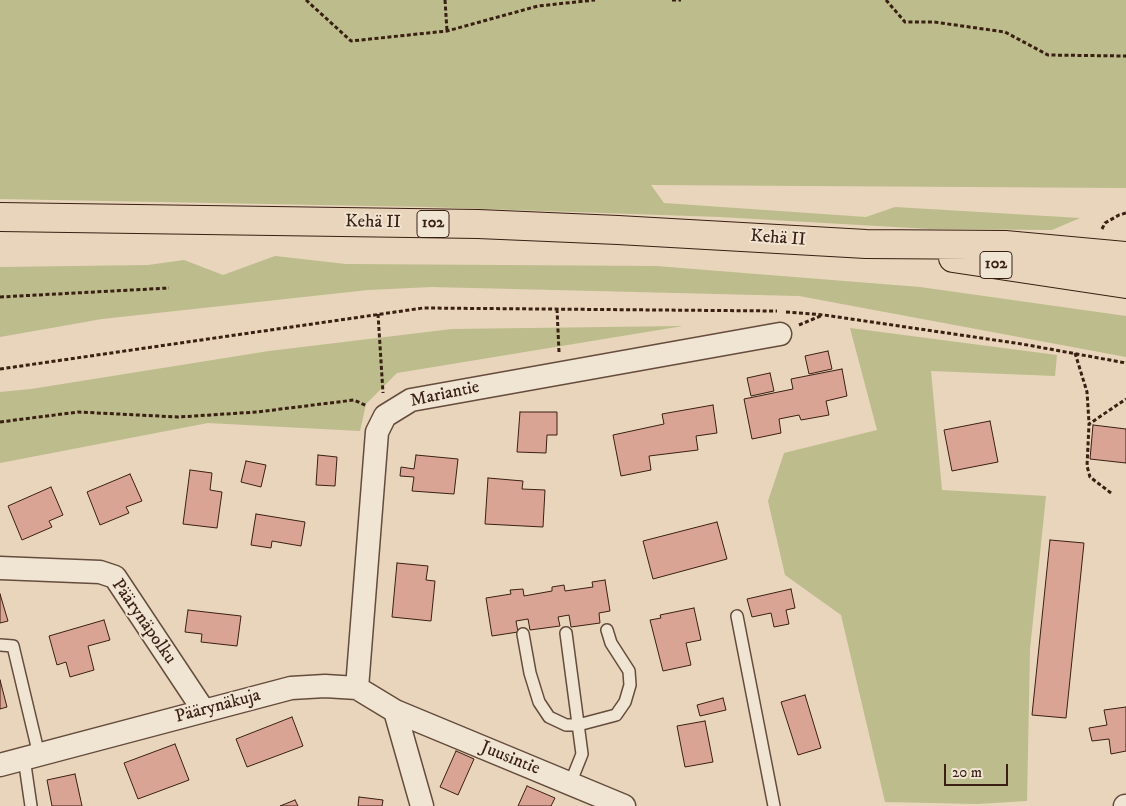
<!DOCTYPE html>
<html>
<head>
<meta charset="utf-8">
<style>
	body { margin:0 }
	#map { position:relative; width:1126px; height:806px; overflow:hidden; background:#e8d5bb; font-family:"IM FELL DW Pica",serif }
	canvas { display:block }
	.scale { position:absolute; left:944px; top:764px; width:64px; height:22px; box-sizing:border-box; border:2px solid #3a1f13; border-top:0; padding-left:6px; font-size:15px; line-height:18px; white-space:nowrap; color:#3a1f13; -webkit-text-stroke:4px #f0e4d3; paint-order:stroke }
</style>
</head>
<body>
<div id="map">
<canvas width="1126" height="806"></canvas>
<div class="scale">20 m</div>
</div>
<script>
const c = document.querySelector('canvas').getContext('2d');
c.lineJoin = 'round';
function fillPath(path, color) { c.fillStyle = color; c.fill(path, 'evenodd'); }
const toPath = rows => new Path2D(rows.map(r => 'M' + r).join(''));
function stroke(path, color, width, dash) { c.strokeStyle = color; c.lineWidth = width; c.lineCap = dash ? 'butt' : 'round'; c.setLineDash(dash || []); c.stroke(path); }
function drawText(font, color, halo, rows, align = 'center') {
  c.font = font + ' "IM FELL DW Pica",serif'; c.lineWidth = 4; c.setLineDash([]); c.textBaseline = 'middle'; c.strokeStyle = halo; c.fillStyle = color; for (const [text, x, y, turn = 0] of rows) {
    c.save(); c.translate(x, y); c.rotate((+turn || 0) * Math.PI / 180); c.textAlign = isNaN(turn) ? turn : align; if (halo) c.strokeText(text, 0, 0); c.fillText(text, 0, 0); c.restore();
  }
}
fillPath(toPath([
	[0,0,1126,0,1126,188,651,185,664,203,866,217,895,207,1080,218,1052,230,930,229,720,217,426,207,0,199],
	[275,256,346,264,656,266,920,287,1126,316,1126,357,799,296,432,287,368,290,102,319,0,337,0,267,148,265,184,260,223,275],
	[683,326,397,373,366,404,360,431,208,423,0,463,0,392,31,389,269,351,452,329],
	[850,328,1057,355,1055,376,931,371,942,490,1046,496,1030,649,1027,801,977,804,885,802,841,615,785,575,768,501,784,453,877,430]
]), '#bcbc8c');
const building = toPath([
	[828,351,832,369,809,374,805,356,828,351],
	[842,369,847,396,826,401,829,415,801,420,799,415,779,419,781,433,752,439,744,399,793,389,791,379,842,369],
	[770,373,774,391,751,396,747,378,770,373],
	[713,405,717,433,696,436,698,450,649,456,651,470,621,476,613,435,664,424,662,414,713,405],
	[520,412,557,412,557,435,547,435,546,453,517,452,520,412],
	[990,421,998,462,952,471,944,430,990,421],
	[1093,425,1126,429,1126,463,1090,459,1093,425],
	[318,455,337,457,335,486,316,485,318,455],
	[416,455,458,459,454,494,412,491,414,477,400,476,401,467,414,469,416,455],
	[246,461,266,465,261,487,241,482,246,461],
	[190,470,212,473,210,490,222,492,217,528,183,524,190,470],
	[130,474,142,501,126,507,129,513,100,525,87,492,130,474],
	[488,478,523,481,522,489,545,490,543,527,485,524,488,478],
	[51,487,63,515,49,521,52,527,22,540,8,506,51,487],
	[256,514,305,522,301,546,272,541,271,548,251,545,256,514],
	[717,522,727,559,653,579,643,541,717,522],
	[1050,540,1084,543,1066,718,1032,715,1050,540],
	[397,563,428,566,426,580,435,581,431,621,392,617,397,563],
	[605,580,610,611,599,613,600,623,571,627,569,615,558,617,560,626,530,630,528,619,516,621,518,632,492,636,486,598,511,594,510,590,523,589,524,596,552,591,552,587,564,585,565,591,593,587,592,582,605,580],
	[791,589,795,608,786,610,789,624,774,627,771,613,752,617,747,599,791,589],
	[0,594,8,621,0,623,0,594],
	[694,608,701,640,686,643,691,665,663,671,650,620,661,618,660,615,694,608],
	[188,610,241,616,237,646,201,642,202,634,185,632,188,610],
	[104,620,110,640,88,646,94,670,70,677,66,662,57,665,49,636,104,620],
	[0,680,7,707,0,709,0,680],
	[805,695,821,748,798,755,781,702,805,695],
	[723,698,726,710,700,716,697,705,723,698],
	[1126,707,1126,751,1111,754,1109,739,1092,741,1089,728,1107,725,1104,710,1126,707],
	[292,717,303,746,247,767,236,739,292,717],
	[705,721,713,762,685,767,677,726,705,721],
	[175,744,189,780,138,799,124,763,175,744],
	[456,751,474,759,458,795,440,787,456,751],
	[75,774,82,806,52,806,47,780,75,774],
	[527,786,555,798,551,806,518,806,527,786],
	[359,797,383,800,382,806,358,806,359,797],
	[295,800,298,806,280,806,295,800]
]);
fillPath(building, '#daa494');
stroke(building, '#3a1f13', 1);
const service = toPath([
	[737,616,774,806],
	[566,633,582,754,570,784],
	[523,634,530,673,539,702,549,717,566,725,578,725,616,715,625,702,630,685,629,671,611,643,607,630],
	[0,645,13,646,39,755],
	[24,758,31,806]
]);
const minor = toPath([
	[0,568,100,572,115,577,204,711],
	[357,688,377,432,385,416,411,400,780,334],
	[395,711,422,806],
	[0,765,291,688,325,686,357,688,395,711,624,806],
	[1125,806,1126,806]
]);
const trunk = toPath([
	[0,217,478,224,618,230,866,244,1005,245,1126,256],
	[953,258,1126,284]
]);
stroke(service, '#664c3d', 14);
stroke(minor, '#664c3d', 25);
stroke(trunk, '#3a1f13', 30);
stroke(toPath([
	[306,0,351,41,447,31,538,6,595,0],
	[445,0,447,31],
	[672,0,681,0],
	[886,0,905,22,934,22,1005,32,1048,55,1126,56],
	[1102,229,1105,223,1119,215,1126,213],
	[0,297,169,288],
	[557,309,559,352],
	[786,312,824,315,1022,344,1126,363],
	[378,314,383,393],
	[799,325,823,315],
	[1075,353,1087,392,1089,423],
	[0,369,423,308,777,311],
	[0,422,78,412,178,417,257,412,354,400,367,406],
	[1111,493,1090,477,1087,466,1089,424,1126,399]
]), '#3a1f13', 3, [4, 2.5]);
stroke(service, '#f0e4d3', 11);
stroke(minor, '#f0e4d3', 22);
stroke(trunk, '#e8d5bb', 28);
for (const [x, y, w] of [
	[433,224,32],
	[996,265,32]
]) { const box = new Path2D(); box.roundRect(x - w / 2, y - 13.5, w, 27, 4); c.fillStyle = '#f0e4d3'; c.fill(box); stroke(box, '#3a1f13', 1); }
drawText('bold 16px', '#3a1f13', null, [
	["102",433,224],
	["102",996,265]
]);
drawText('18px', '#3a1f13', '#f0e4d3', [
	["Kehä II",373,223,1],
	["Kehä II",778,239,4],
	["Mariantie",445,395,-12],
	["Päärynäpolku",143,622,55],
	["Päärynäkuja",218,707,-15],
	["Juusintie",510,759,22]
]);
</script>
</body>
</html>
